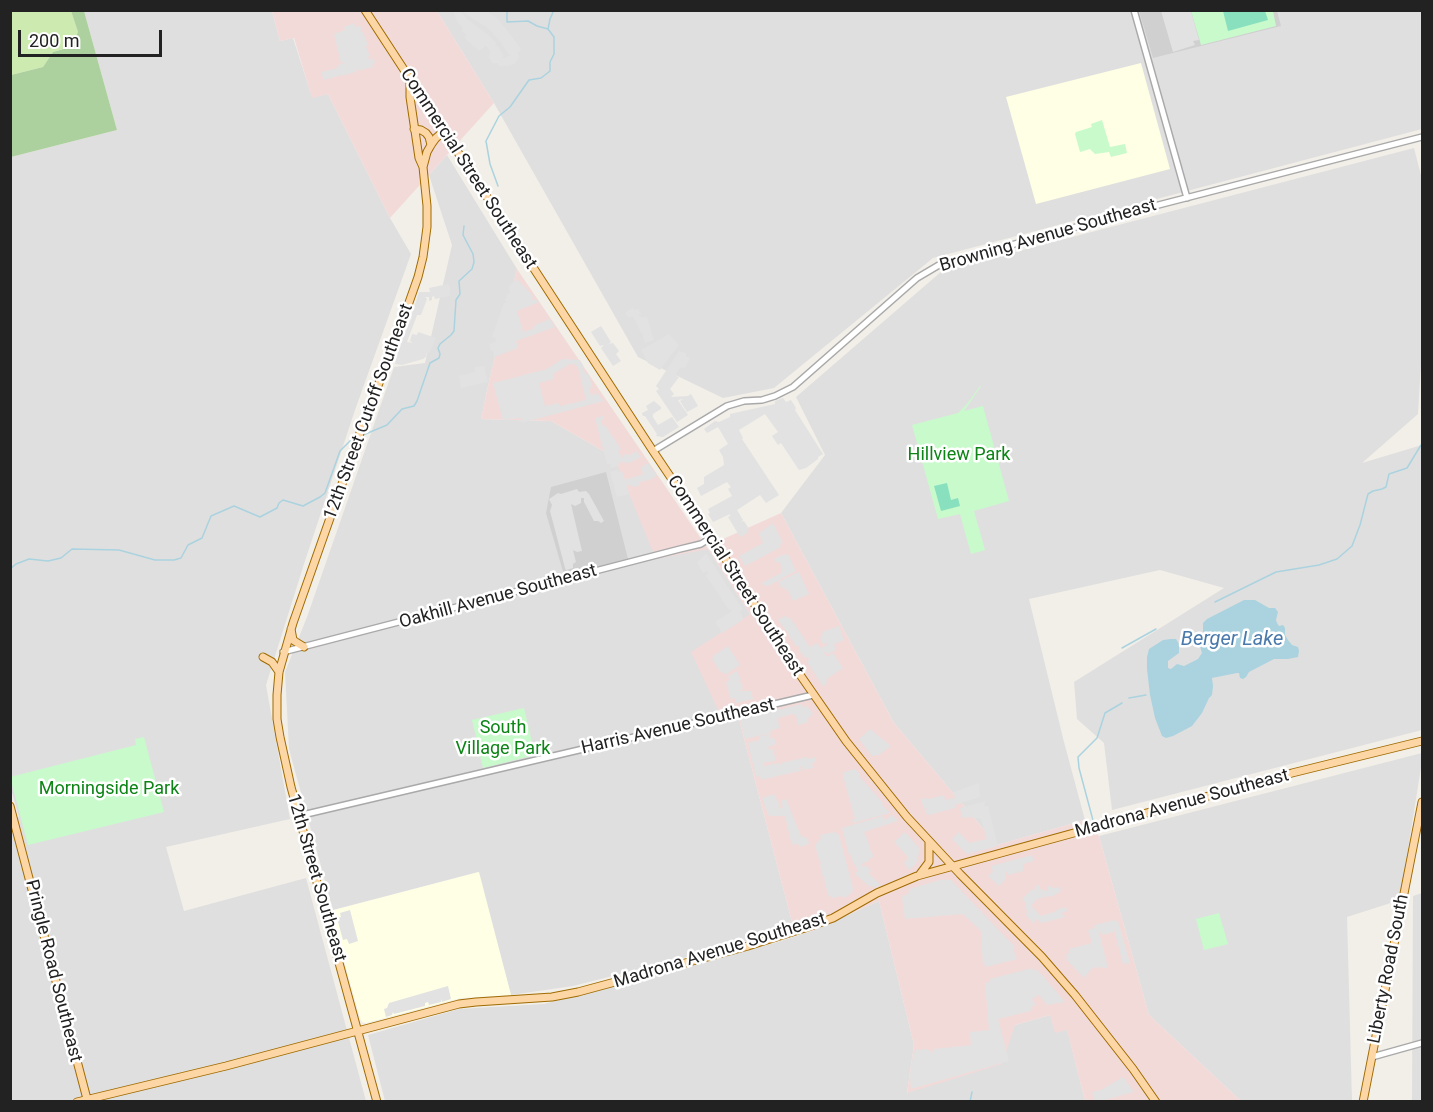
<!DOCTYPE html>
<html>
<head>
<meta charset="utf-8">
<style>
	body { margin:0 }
	#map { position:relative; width:1433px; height:1112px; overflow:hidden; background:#f2efe9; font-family:Roboto,sans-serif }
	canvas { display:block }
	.frame { position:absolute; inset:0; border:12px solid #222; pointer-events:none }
	.scale { position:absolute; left:18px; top:30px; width:144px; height:27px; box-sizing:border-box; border:3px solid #222; border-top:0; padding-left:8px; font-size:18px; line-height:21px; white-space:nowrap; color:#222; -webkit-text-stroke:4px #fff; paint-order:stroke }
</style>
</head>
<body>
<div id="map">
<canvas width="1433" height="1112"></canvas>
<div class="frame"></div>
<div class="scale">200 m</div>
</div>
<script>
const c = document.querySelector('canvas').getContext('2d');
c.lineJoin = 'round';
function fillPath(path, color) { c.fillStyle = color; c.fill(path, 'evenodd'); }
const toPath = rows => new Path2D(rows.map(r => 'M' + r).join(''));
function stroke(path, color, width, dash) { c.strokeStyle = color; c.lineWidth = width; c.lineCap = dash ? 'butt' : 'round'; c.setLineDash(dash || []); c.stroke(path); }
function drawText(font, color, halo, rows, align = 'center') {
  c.font = font + ' Roboto,sans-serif'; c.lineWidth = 5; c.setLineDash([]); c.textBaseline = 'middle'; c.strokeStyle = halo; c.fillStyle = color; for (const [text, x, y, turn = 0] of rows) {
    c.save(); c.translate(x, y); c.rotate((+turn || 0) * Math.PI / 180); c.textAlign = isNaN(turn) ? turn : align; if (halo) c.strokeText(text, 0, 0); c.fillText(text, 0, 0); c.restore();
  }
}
fillPath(toPath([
	[84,11,272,11,280,41,293,38,312,97,328,94,390,218,411,254,355,410,304,564,266,685,290,819,166,847,184,911,306,878,366,1101,11,1101,10,820,19,817,10,786,11,157,117,130],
	[437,11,1422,11,1422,129,933,258,774,388,723,398,638,357,494,103],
	[1414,148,1422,179,1422,364,1421,364,1418,414,1362,463,1422,445,1422,730,1112,810,1104,743,1077,719,1074,682,1224,588,1160,570,1029,599,1064,742,1085,820,997,845,894,723,781,513,825,455,796,397,942,271],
	[447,155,517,269,490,377,481,419,551,421,614,457,708,549,750,614,739,719,793,926,738,944,573,986,511,995,478,872,333,910,289,749,285,672,307,617,394,367,425,363,452,245,429,175],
	[1422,753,1422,761,1400,900,1347,917,1352,1101,1241,1101,1149,1015,1099,836],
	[1422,893,1422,1101,1412,1102,1413,896],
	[879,901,914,1045,907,1093,1015,1025,1050,1015,1067,1029,1085,1101,385,1101,368,1035,459,1009,544,1004,775,943,812,931]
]), '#e0dfdf');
fillPath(toPath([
	[272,11,437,11,494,103,390,218,328,94,312,98,294,38,280,41],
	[517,269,708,549,723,539,781,513,894,723,997,845,1085,820,1099,836,1149,1015,1241,1101,1085,1101,1067,1030,1055,1033,1050,1015,1015,1025,1002,1064,907,1093,914,1045,879,901,812,931,793,926,739,719,720,714,691,652,750,614,708,549,656,559,614,457,551,421,481,419,490,377]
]), '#f2dad9');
fillPath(toPath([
	[1141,63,1170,169,1036,204,1006,97],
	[479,872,511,995,461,998,366,1023,362,1022,360,1018,330,911]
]), '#ffffe5');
fillPath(toPath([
	[1139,11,1277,11,1281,26,1153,58],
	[606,472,628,559,564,575,546,513,551,487]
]), '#d0d0d0');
fillPath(toPath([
	[11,11,71,11,78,32,71,47,53,52,43,67,11,75]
]), '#cdebb0');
fillPath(toPath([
	[71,11,84,11,117,130,11,157,11,150,12,149,10,143,11,75,43,67,53,52,71,47,78,32]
]), '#add19e');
fillPath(toPath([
	[1191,11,1273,11,1276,26,1201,45],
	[1102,120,1110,147,1125,144,1127,153,1111,157,1109,152,1095,154,1090,149,1080,152,1075,134,1076,132,1092,127,1091,124],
	[980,386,981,386,964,411,983,406,1009,501,974,511,985,550,971,554,960,514,938,519,912,425,958,413,967,404],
	[524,708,535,755,483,768,472,720],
	[144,737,164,812,28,845,10,777,136,745,135,739],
	[1219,913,1228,944,1204,950,1196,919]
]), '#c8facc');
fillPath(toPath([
	[1223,11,1265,11,1268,20,1228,31],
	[947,483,951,500,958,498,960,506,941,511,934,486]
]), '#88e0be');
fillPath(toPath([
	[453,11,461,11,466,18,491,37,497,44,495,46,498,46,502,53,504,56,502,58,505,58,512,54,509,55,501,43,502,41,500,42,488,28,464,13,464,11,487,11,498,19,520,47,521,51,518,52,519,57,517,61,514,64,508,66,499,66,497,63,493,64,489,58,490,51,486,46,479,51,464,38,467,35,461,31,463,28,458,23],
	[1161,11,1191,11,1199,40,1193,41,1195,45,1173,52],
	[354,23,355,27,360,26,362,30,360,32,363,32,368,45,365,47,366,47,370,56,368,57,369,60,373,58,375,63,372,64,373,67,357,71,356,68,356,72,341,76,339,73,339,76,324,80,321,72,338,68,338,65,346,63,341,63,334,34,345,30,344,27],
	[517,279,533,296,531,300,535,299,539,302,517,311,523,332,533,329,535,325,550,319,555,327,516,341,518,348,494,357,493,351,491,351,489,344,495,342,496,338,492,337,504,303,507,303,505,301,507,295,510,292,509,289,509,286],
	[448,284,451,290,449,292,450,296,435,299,434,296,432,297,432,300,429,301,429,297,425,297,427,299,421,315,417,315,407,342,413,343,410,341,412,334,417,335,418,332,436,338,430,352,426,354,427,356,423,359,402,365,395,364,401,342,411,319,412,319,411,317,419,292,430,292,429,288],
	[632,308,635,310,639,309,641,314,638,315,641,317,647,317,654,340,645,343,643,337,643,333,641,333,636,322,632,316,629,318,625,313],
	[601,326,611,342,609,344,613,343,619,351,616,354,621,361,613,366,601,348,604,345,600,346,591,332],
	[669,334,679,345,660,370,648,363,641,350],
	[679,351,686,353,686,356,690,358,685,368,681,367,676,374,676,376,679,377,670,389,674,394,671,397,688,396,691,394,698,406,687,412,680,401,683,399,678,400,688,415,677,422,656,391,659,389,656,386],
	[562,359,580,360,583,365,585,374,589,374,592,387,589,389,590,393,594,395,597,393,604,401,521,423,522,418,503,420,493,383,547,369],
	[570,364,574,364,578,367,586,400,560,406,558,403,545,406,539,383,554,379,553,374],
	[484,366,488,382,461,388,459,376,475,372,475,367],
	[783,398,786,402,791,400,796,408,795,410,823,454,818,457,818,459,806,468,799,470,781,443,778,445,772,436,778,432,765,414,739,430,743,438,742,439,779,495,766,503,760,495,737,510,743,520,741,522,744,521,749,529,747,530,748,533,740,537,728,517,730,516,730,514,713,522,708,514,710,513,708,509,732,496,728,489,731,487,727,482,701,496,697,488,704,484,704,477,724,465,723,457,719,450,728,444,718,427,707,433,704,429,715,421,719,422,730,417,730,414,775,404,775,401],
	[654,401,661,407,661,409,653,414,653,417,658,425,672,417,679,427,663,437,656,436,657,434,645,416,643,416,642,413,648,410,646,406],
	[603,416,604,419,601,420,602,426,605,425,621,449,618,451,623,458,624,458,624,455,630,454,631,457,632,457,631,454,636,451,641,457,629,463,620,462,618,466,610,468,611,464,607,464,595,418],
	[648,463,657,475,652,479,640,482,640,485,633,487,632,485,627,485,629,494,617,497,610,472,618,470,619,472,622,471,625,480,643,474,641,467],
	[577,489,579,492,586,491,589,494,604,521,601,523,598,521,594,521,584,502,584,498,581,498,581,503,575,506,571,504,582,551,577,552,573,550,576,562,573,564,573,568,566,570,565,568,550,511,552,505,549,499,558,493,561,494],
	[773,523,783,543,780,544,781,547,745,566,739,556,763,543,759,533],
	[706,553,743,610,740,612,744,619,722,633,715,622,731,612,732,610,731,609,729,610,706,576,708,574,707,571,703,573,697,563],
	[784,554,785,555,788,554,796,571,768,586,763,585,762,583,781,573,782,569,781,565,779,562,775,562,774,559],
	[799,572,809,594,793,601,788,590,786,591,784,587,782,588,778,582],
	[785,616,791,619,810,647,817,643,821,648,828,644,828,643,823,644,820,637,823,635,822,632,839,626,844,640,834,644,836,650,828,654,825,652,824,653,827,657,833,653,843,668,828,678,826,680,827,683,823,686,807,662,809,659,809,658,804,657,799,650,799,646,795,646,794,642,791,639,788,633,778,620],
	[728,646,740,665,725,675,723,671,721,673,712,659,714,658,713,656],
	[737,671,741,680,737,682,741,682,743,689,739,691,751,691,753,699,736,703,735,698,731,699,726,682,730,680,728,676],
	[802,704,803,708,807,706,813,714,807,719,808,722,798,725,796,715,792,714,778,718,779,728,770,731,771,733,745,739,740,719],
	[870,729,891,746,879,755,872,756,859,739],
	[771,734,769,738,774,738,776,744,768,747,769,750,773,749,776,761,763,763,764,766,779,763,781,766,781,763,807,757,808,759,815,757,816,762,812,763,813,768,803,770,802,766,800,767,801,771,796,772,794,768,795,772,761,780,760,776,756,777,748,743,759,740,760,736],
	[855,769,860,774,859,776,883,803,882,804,890,813,853,823,852,820,855,819,843,776,844,772],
	[979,783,980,797,955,805,955,808,929,815,925,812,927,808,924,809,921,798,929,799,944,795,945,800,955,798,954,792],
	[774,794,780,806,777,809,783,807,781,801,786,799,801,836,807,838,809,844,799,847,798,843,792,845,785,816,769,816,762,798],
	[986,801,984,806,988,806,998,846,967,854,952,839,959,832,969,843,987,839,981,819,970,817,962,818,960,808],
	[893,815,898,821,864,832,869,844,869,847,874,857,870,858,869,861,863,863,861,866,863,867,865,865,871,870,869,874,881,885,874,888,872,885,870,887,855,874,858,870,853,862,851,855,849,855,842,828,883,816,885,820],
	[834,832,839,835,853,888,852,893,844,898,841,896,833,898,828,895,824,879,827,876,823,878,820,865,823,862,820,863,815,845,821,838,820,835],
	[905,832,920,849,916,864,909,870,904,863,907,860,907,856,894,842],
	[1032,855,1034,861,1023,864,1023,871,1008,875,1008,872,1006,872,1005,874,1006,879,999,886,988,876,993,872,991,866],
	[944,879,945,880,951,880,1015,947,1013,949,1017,959,986,967,985,964,983,965,981,931,963,914,905,919,902,897,909,893,909,889],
	[1039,885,1040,889,1047,891,1048,890,1048,886,1051,886,1052,888,1060,887,1061,891,1053,896,1043,897,1036,900,1031,906,1041,916,1054,912,1059,909,1066,907,1067,911,1061,913,1065,917,1042,923,1036,919,1034,924,1026,915,1027,912,1025,902,1022,899,1032,889,1036,891,1035,886],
	[350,910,358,941,349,944,347,939,343,940,337,918,341,917,340,913],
	[1115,920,1116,921,1118,921,1130,963,1123,964,1114,929,1114,932,1102,935,1101,932,1099,932,1108,968,1096,967,1094,969,1092,968,1084,978,1066,959,1069,956,1065,957,1065,955,1070,953,1069,949,1092,943,1088,930,1095,928,1094,925],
	[1032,968,1033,971,1036,969,1043,976,1065,1002,1047,1005,1039,995,1032,999,1036,1006,1031,1006,1031,1011,998,1019,1009,1061,911,1089,910,1075,913,1055,916,1050,927,1049,933,1053,934,1049,971,1045,970,1032,989,1030,985,982,990,983,990,979],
	[448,986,451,999,442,1002,441,999,441,1002,429,1005,428,1002,425,1003,425,1006,394,1014,393,1012,392,1015,386,1017,384,1009,387,1008,389,1003],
	[1123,1077,1134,1092,1101,1101,1095,1101,1092,1092,1101,1090]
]), '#e2e2e2');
fillPath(toPath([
	[1244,600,1255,600,1269,608,1275,608,1278,612,1276,620,1277,623,1279,626,1283,625,1285,628,1285,635,1288,640,1292,645,1298,647,1299,651,1298,657,1288,659,1274,659,1249,672,1246,677,1243,679,1240,678,1239,673,1237,673,1212,678,1213,686,1212,695,1209,698,1202,713,1192,726,1173,736,1166,738,1162,736,1155,718,1150,695,1147,669,1147,657,1149,649,1163,640,1171,639,1176,639,1179,644,1179,653,1168,661,1168,668,1171,669,1177,664,1184,666,1198,659,1202,653,1199,643,1203,634,1203,623,1207,619]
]), '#aad3df');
stroke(toPath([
	[548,29,550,19,554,10],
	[498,186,490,164,486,141,499,116,510,107,529,80,541,78,550,71,550,62,554,54,554,37,548,29,537,26,528,21,507,22,507,10],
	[363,435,387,425,402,409,414,406,417,401,430,363,439,358,440,354,438,348,440,344,451,335,454,331,456,300,460,294,459,281,472,269,474,262,473,254,463,235,464,226],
	[10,569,16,564,29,559,48,561,61,558,72,549,119,550,155,560,174,560,181,558,188,545,202,538,211,516,234,506,260,517,277,508,279,503,283,500,303,506,320,497,325,493,340,451,351,440,355,438],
	[1215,602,1276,572,1319,565,1337,559,1352,546,1360,525,1368,494,1373,491,1382,489,1386,487,1389,474,1407,468,1421,445],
	[1122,648,1156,629],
	[1129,698,1146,695],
	[1094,824,1079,768,1078,757,1097,738,1105,713,1122,703],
	[970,1102,972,1092]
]), '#aad3df', 1.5);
const minor = toPath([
	[1134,10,1187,198],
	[653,451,727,406,744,401,762,400,775,396,793,387,917,278,939,265,1112,217,1422,137],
	[283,652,680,549,701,544,712,537],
	[298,816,813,695],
	[1372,1057,1422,1043]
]);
const major = toPath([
	[365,10,653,451,733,570,787,656,846,741,907,817,960,874,1042,957,1075,995,1133,1069,1156,1102],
	[414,129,421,130,426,133,429,137,431,145],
	[423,167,427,152,431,145,436,138,443,132],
	[291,629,293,640,296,642,304,647],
	[263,657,272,662,279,672],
	[10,806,87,1099],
	[920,874,929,862,929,841],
	[77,1102,226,1066,459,1004,476,1002,552,997,578,992,748,946,805,928,833,918,877,893,917,876,1292,773,1422,741],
	[377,1102,291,787,280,737,277,719,277,695,279,672,293,623,366,416,394,345,418,277,423,257,427,227,427,206,423,167,419,158,410,97,410,81],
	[1363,1102,1422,802]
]);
stroke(minor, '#a9a9a9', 8);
stroke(major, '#a06b00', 9);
stroke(minor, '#fff', 5);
stroke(major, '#fcd6a4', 7);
drawText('18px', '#222', '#fff', [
	["Commercial Street Southeast",468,169,57],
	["Browning Avenue Southeast",1048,236,-16],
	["12th Street Cutoff Southeast",369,412,-70],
	["Commercial Street Southeast",735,576,57],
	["Oakhill Avenue Southeast",498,597,-15],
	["Harris Avenue Southeast",678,727,-13],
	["Madrona Avenue Southeast",1182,804,-15],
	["12th Street Southeast",316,878,74],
	["Madrona Avenue Southeast",720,951,-17],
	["Liberty Road South",1389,969,-79],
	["Pringle Road Southeast",53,971,76]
]);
drawText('18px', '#0c8416', '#fff', [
	["Hillview Park",959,455],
	["South",503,728],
	["Village Park",503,749],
	["Morningside Park",109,789]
]);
drawText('italic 20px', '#4a7aab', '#fff', [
	["Berger Lake",1232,640]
]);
</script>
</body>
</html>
